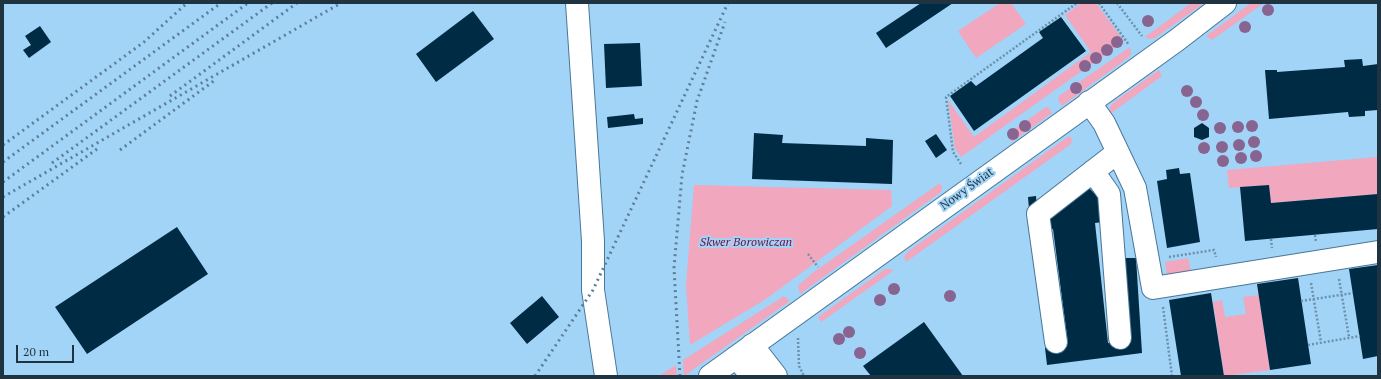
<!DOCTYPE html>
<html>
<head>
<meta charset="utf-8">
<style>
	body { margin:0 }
	#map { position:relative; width:1381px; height:379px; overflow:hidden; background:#a2d4f8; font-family:"PT Serif",serif }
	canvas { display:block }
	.frame { position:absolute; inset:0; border:4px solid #1f3341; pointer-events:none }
	.scale { position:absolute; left:16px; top:345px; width:58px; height:18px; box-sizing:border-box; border:2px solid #1f3341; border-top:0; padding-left:5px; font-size:12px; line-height:14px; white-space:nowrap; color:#1f3341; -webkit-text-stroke:3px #a2d4f8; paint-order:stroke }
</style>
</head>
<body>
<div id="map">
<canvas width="1381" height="379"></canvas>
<div class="frame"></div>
<div class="scale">20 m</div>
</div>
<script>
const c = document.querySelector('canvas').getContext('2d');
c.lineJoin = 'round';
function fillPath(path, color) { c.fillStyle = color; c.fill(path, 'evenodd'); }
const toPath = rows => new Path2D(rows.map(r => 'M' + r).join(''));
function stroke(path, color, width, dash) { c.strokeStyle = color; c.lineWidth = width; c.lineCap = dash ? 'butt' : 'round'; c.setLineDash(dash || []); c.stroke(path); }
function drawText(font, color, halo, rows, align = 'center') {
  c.font = font + ' "PT Serif",serif'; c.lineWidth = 4; c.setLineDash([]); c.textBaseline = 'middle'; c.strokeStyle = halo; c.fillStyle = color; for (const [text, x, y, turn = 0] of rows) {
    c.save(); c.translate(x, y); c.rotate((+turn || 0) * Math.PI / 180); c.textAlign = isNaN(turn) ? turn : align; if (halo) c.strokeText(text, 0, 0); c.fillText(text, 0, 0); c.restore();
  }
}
fillPath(toPath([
	[1000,3,1011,3,1026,24,976,58,958,31],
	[1081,3,1096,3,1124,41,961,157,955,149,948,100,974,137,1091,52,1065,15],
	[1191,3,1204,3,1155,38,1149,39,1145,37],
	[1251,3,1264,3,1212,40,1206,36],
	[1130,47,1131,53,1129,57,1062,106,1058,100,1059,96],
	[1159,70,1162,76,1110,114,1110,107,1114,102],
	[1046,107,1048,107,1052,113,1012,142,1008,136,1009,133],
	[1069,136,1072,139,1071,144,906,262,904,256,910,250],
	[1378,157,1378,194,1271,203,1269,185,1229,188,1227,170],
	[940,183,942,187,941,192,800,294,798,286,811,274],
	[694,185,891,190,892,206,766,299,690,345,686,285],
	[1188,258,1191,271,1189,272,1167,275,1165,262],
	[885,269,891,269,893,271,821,322,818,317],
	[1259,295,1270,370,1224,376,1213,302,1222,300,1225,317,1246,314,1243,297],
	[784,296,790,301,684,376,683,360],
	[676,365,677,376,659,376]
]), '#f1a7bd');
fillPath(toPath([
	[921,3,953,3,886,48,876,33],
	[473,11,494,39,436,82,416,54],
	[1061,17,1086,51,974,131,950,96,971,81,976,86,1043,38,1039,32],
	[40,26,51,42,29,58,23,50,31,45,25,36],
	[640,43,642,86,606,88,604,44],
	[1362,59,1363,66,1378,64,1378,110,1365,111,1365,116,1349,117,1348,112,1269,119,1265,70,1277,70,1277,72,1345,67,1344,60],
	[634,114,635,119,643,118,643,124,608,128,607,117],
	[1202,123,1209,128,1209,137,1202,140,1194,137,1194,128],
	[754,133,783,135,782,143,866,146,866,138,893,140,892,184,752,179],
	[936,134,947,150,936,158,925,141],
	[1179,168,1180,174,1190,173,1200,242,1167,248,1157,181,1167,179,1166,170],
	[1086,185,1102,201,1103,222,1095,223,1108,343,1129,341,1124,258,1136,258,1142,353,1047,365,1045,348,1068,344,1053,229,1047,230,1045,217],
	[1269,185,1271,203,1378,194,1378,229,1245,241,1240,187],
	[1036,196,1037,208,1029,209,1028,197],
	[177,227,208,274,87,354,55,307],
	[1378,265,1378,356,1363,359,1349,269],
	[1298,278,1311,364,1270,370,1257,284],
	[1211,293,1224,376,1181,376,1169,300],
	[542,296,559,317,527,344,510,323],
	[924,322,963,376,871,376,863,366]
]), '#002b44');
const minor = toPath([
	[577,3,593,241,593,290,606,376],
	[1089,102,1104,123,1135,188,1153,288,1378,252],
	[1093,171,1109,194,1120,338],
	[1056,342,1038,214,1118,152],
	[752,345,776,376],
	[736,357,752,376],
	[710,376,1177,40,1225,3]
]);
stroke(minor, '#487798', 24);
stroke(toPath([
	[1099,3,1129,45],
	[1117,3,1142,36],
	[961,164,953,152,946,97,1077,3],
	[1315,235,1316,242],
	[1271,239,1272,248],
	[808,254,818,267],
	[1169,257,1214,250,1216,257],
	[1339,279,1349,337],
	[1311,283,1321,342],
	[1301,301,1353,293],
	[1163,307,1172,376],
	[798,338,799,366,804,376],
	[1308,345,1360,336]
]), '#6b91ab', 2.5, [2, 2]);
stroke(minor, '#fff', 22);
stroke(toPath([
	[170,96,297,3],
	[3,145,144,42,187,3],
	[120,150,215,80],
	[3,162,221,3],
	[52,163,272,3],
	[3,182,248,3],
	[3,197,341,3],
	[3,217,97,149],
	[535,376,593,290,728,3],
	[680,376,674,268,682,175,697,101,725,22]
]), '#5d7f97', 3, [2, 4]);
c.fillStyle = '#886590';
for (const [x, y] of [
	[1268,10],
	[1148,21],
	[1245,27],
	[1117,42],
	[1107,50],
	[1096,58],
	[1085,66],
	[1076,88],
	[1187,91],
	[1196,102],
	[1203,115],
	[1025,126],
	[1252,126],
	[1238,127],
	[1220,128],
	[1013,134],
	[1254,142],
	[1239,145],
	[1222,147],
	[1204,148],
	[1256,156],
	[1241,158],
	[1223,161],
	[894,289],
	[950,296],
	[880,300],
	[849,332],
	[839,339],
	[860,353]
]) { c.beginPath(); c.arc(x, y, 6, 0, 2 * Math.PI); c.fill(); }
drawText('12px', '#1f3341', '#a2d4f8', [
	["Nowy Świat",967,189,-36]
]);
drawText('italic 12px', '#720a3b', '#a2d4f8', [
	["Skwer Borowiczan",746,243]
]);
</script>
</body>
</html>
